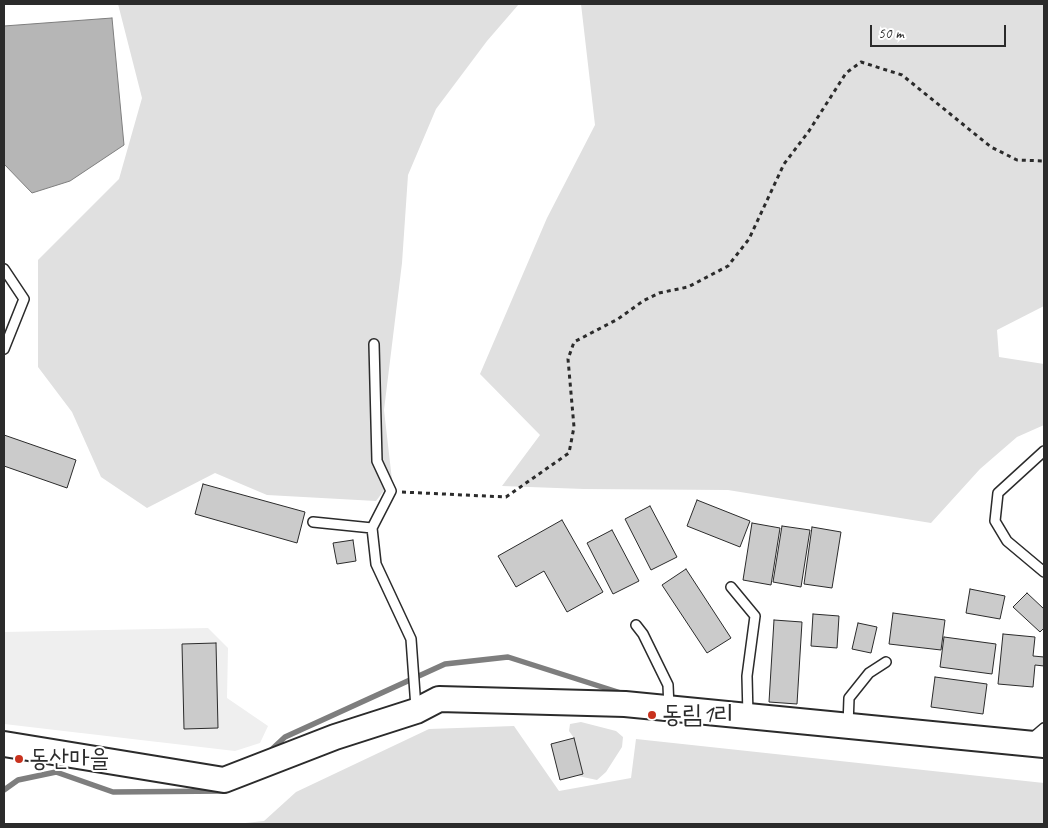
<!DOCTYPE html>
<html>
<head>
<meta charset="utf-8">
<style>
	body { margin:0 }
	#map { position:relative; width:1048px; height:828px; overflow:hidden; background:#fff; font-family:Caveat,sans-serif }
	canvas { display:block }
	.frame { position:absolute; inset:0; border:5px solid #2b2b2b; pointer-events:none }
	.scale { position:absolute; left:870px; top:25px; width:136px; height:22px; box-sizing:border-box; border:2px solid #2b2b2b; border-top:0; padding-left:6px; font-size:15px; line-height:18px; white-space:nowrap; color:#2b2b2b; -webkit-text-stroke:4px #fff; paint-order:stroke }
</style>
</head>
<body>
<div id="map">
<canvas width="1048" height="828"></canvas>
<div class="frame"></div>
<div class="scale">50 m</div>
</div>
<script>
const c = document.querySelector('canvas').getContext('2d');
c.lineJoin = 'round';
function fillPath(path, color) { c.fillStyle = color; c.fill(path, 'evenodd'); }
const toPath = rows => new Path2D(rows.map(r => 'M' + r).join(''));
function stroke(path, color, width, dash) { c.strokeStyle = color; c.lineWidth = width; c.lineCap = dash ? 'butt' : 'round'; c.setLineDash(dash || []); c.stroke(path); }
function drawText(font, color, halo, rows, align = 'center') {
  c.font = font + ' Caveat,"Poor Story",sans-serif'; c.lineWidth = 4; c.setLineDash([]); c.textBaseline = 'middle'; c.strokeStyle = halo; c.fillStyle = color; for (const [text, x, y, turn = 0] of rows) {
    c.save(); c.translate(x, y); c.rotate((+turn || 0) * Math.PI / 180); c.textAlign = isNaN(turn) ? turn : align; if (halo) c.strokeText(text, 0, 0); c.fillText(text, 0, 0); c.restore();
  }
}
fillPath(toPath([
	[208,628,228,648,227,698,268,726,260,743,235,751,4,724,4,632]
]), '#efefef');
fillPath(toPath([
	[118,4,519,4,487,41,436,109,408,175,402,263,384,410,392,480,376,501,267,495,215,473,147,508,101,477,72,412,38,367,38,260,119,179,142,98],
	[581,4,1044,4,1044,306,997,330,999,357,1044,364,1044,425,1017,437,980,469,931,523,728,490,584,489,502,486,540,435,480,374,547,218,595,125],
	[581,722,616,731,623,737,622,747,606,772,597,780,578,776,583,774,574,738,569,731,570,724],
	[514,726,559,791,631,778,636,739,1044,783,1044,824,236,824,264,821,296,792,429,729]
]), '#e0e0e0');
const water = toPath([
	[112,18,124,145,70,181,32,193,4,164,4,26,112,18]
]);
fillPath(water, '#b6b6b6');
stroke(water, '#7e7e7e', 1);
stroke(toPath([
	[269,752,285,737,445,664,508,657,624,694],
	[4,790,18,780,56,772,113,792,225,791]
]), '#7e7e7e', 5.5);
const building = toPath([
	[4,435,76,460,67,488,4,466,4,435],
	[203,484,305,512,297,543,195,514,203,484],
	[697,500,750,521,740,547,687,526,697,500],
	[650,506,677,557,651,570,625,519,650,506],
	[562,520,603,592,567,612,544,571,516,587,498,556,562,520],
	[752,523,780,528,771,585,743,580,752,523],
	[782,526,810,530,801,587,773,582,782,526],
	[812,527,841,532,832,588,804,584,812,527],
	[612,530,639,581,613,594,587,543,612,530],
	[353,540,356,561,337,564,333,543,353,540],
	[686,569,731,638,707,653,662,585,686,569],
	[970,589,1005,596,1000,619,966,613,970,589],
	[1027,593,1044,609,1044,628,1040,632,1013,607,1027,593],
	[893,613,945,620,941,650,889,644,893,613],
	[813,614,839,616,837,648,811,646,813,614],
	[774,620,802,622,797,704,769,702,774,620],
	[858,623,877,627,871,653,852,649,858,623],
	[1003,634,1035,637,1033,656,1044,657,1044,666,1035,665,1033,687,998,684,1003,634],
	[944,637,996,644,992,674,940,667,944,637],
	[216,643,218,728,184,729,182,644,216,643],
	[935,677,987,684,983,714,931,707,935,677],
	[574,738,583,774,560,780,551,744,574,738]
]);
fillPath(building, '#cbcbcb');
stroke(building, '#2b2b2b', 1);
const service = toPath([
	[4,269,24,299,4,349],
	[374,344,377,461,391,491,372,528,376,564,411,639,416,708],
	[1044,451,998,493,995,521,1007,541,1044,572],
	[313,522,372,528],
	[731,587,755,616,747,676,748,716],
	[636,625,643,634,668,685,669,708],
	[848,726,849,698,869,673,886,662],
	[1030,740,1044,728]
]);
const tertiary = toPath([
	[4,744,224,780,335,737,416,711,439,699,625,704,1044,745]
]);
stroke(service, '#2b2b2b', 12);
stroke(tertiary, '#2b2b2b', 28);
stroke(toPath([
	[402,492,506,497,569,453,574,427,568,359,574,342,618,319,643,301,659,293,688,287,728,266,749,239,784,164,809,131,846,73,861,62,902,75,991,147,1017,160,1044,161]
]), '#2b2b2b', 3, [4, 4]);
stroke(service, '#fff', 9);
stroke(tertiary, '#fff', 24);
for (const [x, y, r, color] of [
	[652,715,5,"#c8321e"],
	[19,759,5,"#c8321e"]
]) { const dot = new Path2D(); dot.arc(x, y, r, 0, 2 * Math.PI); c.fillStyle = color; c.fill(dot); stroke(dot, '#fff', 2); }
drawText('25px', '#2b2b2b', '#fff', [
	["동림1리",662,715],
	["동산마을",29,759]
], 'left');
</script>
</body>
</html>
